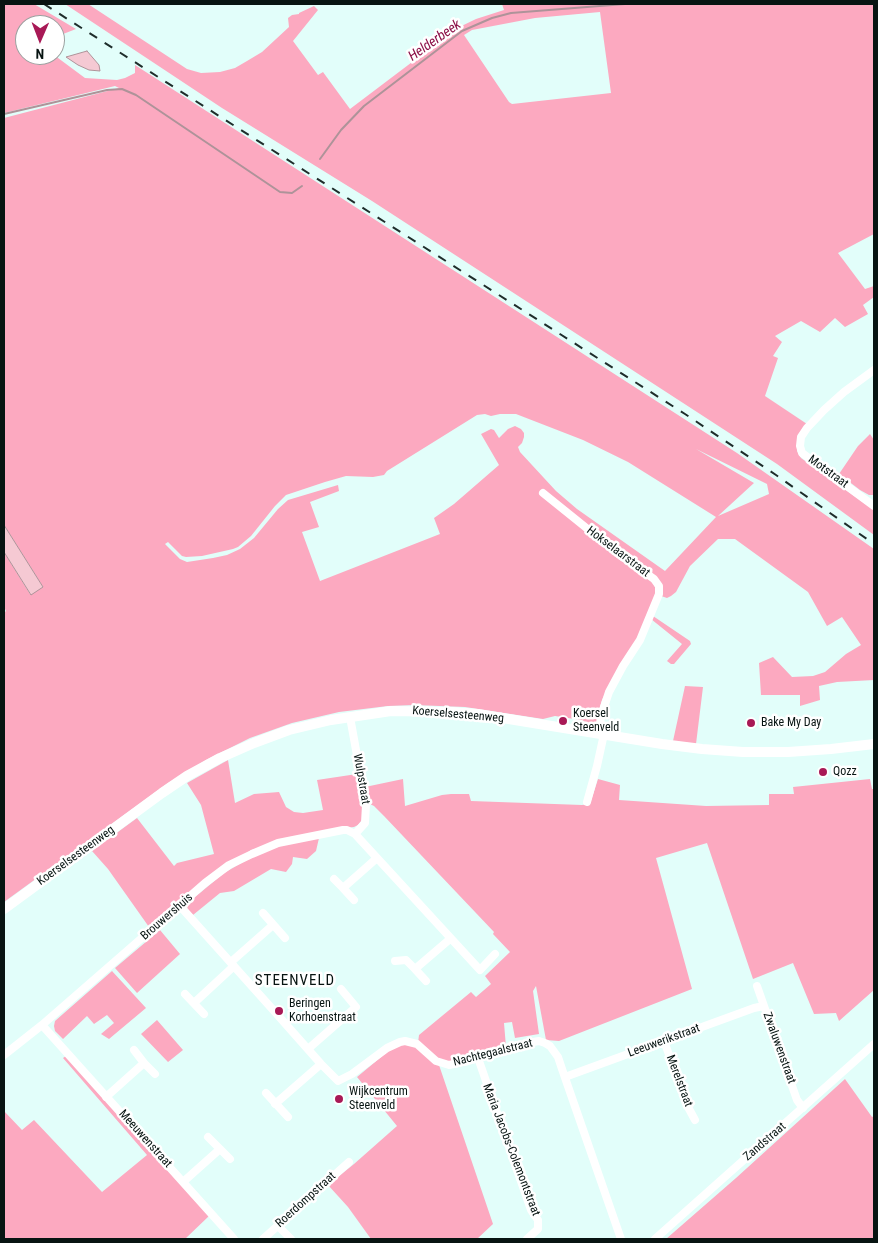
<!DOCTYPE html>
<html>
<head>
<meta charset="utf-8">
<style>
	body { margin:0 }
	#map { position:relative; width:878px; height:1243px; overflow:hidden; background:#e2fefa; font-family:"Roboto Condensed",sans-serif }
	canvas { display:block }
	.frame { position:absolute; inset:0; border:5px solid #071412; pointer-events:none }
	.north { position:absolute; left:15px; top:15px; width:50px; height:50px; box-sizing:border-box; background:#fff; border:1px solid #9ca1a0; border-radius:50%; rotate:181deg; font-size:14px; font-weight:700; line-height:20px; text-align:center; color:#071412 }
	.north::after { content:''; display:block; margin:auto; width:18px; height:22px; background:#a81956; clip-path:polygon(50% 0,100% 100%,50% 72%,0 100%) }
</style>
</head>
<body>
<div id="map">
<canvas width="878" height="1243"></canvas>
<div class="frame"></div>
<div class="north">N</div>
</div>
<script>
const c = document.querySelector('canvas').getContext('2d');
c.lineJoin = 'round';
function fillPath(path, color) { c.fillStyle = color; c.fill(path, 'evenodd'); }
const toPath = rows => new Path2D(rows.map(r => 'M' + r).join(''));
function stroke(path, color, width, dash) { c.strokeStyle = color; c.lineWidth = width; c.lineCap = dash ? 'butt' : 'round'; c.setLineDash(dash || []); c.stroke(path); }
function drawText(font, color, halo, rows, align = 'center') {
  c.font = font + ' "Roboto Condensed",sans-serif'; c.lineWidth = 5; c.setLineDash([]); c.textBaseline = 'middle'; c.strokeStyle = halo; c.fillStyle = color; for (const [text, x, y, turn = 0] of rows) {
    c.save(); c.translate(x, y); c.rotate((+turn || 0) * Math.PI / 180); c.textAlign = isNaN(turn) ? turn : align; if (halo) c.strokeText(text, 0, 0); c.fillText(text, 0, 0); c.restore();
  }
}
fillPath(toPath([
	[4,4,34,4,76,29,58,36,55,40,55,25,25,25,25,55,54,55,85,78,117,80,125,78,135,73,135,65,737,453,874,549,874,680,837,682,819,686,820,700,800,706,800,695,761,695,759,663,773,657,792,677,813,676,825,672,846,654,861,645,842,617,827,626,808,592,735,539,718,539,690,566,676,592,671,596,667,598,661,596,652,580,655,587,656,594,637,640,613,678,602,700,599,710,597,726,595,728,592,727,590,724,581,720,555,716,543,719,465,707,414,705,388,706,339,712,292,723,250,738,206,760,168,783,4,902,4,613,6,611,4,607,4,552,30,594,43,587,4,525,4,118,119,88,115,86,4,113],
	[485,414,491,416,500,414,516,414,583,440,628,462,716,517,665,571,577,509,556,491,520,452,518,447,522,443,524,437,524,433,521,429,515,426,508,429,499,438,494,430,491,429,481,434,499,465,454,504,434,518,440,534,320,581,302,532,319,527,310,502,339,491,338,485,288,500,278,509,254,538,240,549,227,555,213,558,187,562,180,559,165,544,168,542,182,556,186,557,202,556,233,549,238,547,251,536,275,506,286,495,325,482,346,476,373,477,384,475,387,471,477,415],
	[696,449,767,484,769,494,718,516,754,483],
	[65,4,88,4,187,69,201,73,220,72,235,68,247,61,262,52,289,27,288,18,292,15,299,14,299,13,314,6,318,10,293,41,318,75,323,72,350,109,428,50,443,35,476,19,504,10,502,4,874,4,874,234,838,253,865,289,874,286,874,297,863,305,868,314,845,327,835,318,820,332,801,321,775,336,782,342,773,356,778,358,765,396,807,424,797,446,797,451,801,458,874,510,874,535,777,464,372,201,222,108],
	[600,12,611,93,512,104,509,102,464,35,472,30,535,18],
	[870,434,874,440,874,495,869,495,860,490,839,474,858,446],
	[653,616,690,641,691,644,674,664,671,664,667,661,682,644,651,619],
	[685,686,703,687,696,744,673,741],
	[228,760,235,803,254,794,279,792,286,807,294,812,303,813,323,810,317,780,357,774,364,813,362,820,358,825,354,827,322,831,251,850,149,927,108,869,92,851,137,818,174,866,177,863,214,854,201,805,187,783],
	[403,779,405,806,442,795,451,794,469,794,471,801,582,805,590,804,598,779,620,785,619,800,706,806,769,805,769,794,794,794,793,787,870,779,872,789,874,789,874,990,839,1021,836,1013,814,1014,793,963,753,979,707,843,656,858,692,989,559,1041,546,1040,536,986,533,991,539,1034,515,1038,512,1022,504,1023,506,1047,452,1062,438,1059,418,1043,419,1035,471,992,476,997,491,984,485,976,510,952,493,934,494,932,384,816,374,806,368,803,365,787],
	[319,838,316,851,307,859,293,857,292,864,286,872,271,869,234,891,220,893,193,915,187,909,189,902,224,873,252,857,280,846],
	[160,930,180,954,137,993,115,968],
	[112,971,146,1008,109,1039,101,1034,114,1023,107,1015,94,1024,87,1016,63,1039,55,1031,54,1026,55,1021],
	[157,1020,183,1050,168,1062,141,1034],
	[399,1044,410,1044,417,1048,439,1065,493,1224,477,1239,371,1239,348,1207,328,1185,354,1164,397,1126,357,1077,392,1048],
	[66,1056,209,1216,185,1239,4,1239,4,1111,22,1130,34,1120,102,1192,147,1155,63,1058],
	[845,1079,872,1117,874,1116,874,1239,666,1239,736,1178]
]), '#fca9c0');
const water = toPath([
	[87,51,99,65,100,71,89,70,78,65,66,57,87,51],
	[4,525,43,587,31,595,4,552,4,525]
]);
fillPath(water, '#f5c9d3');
stroke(water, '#ae9399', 1);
stroke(toPath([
	[4,114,107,90,122,89,136,95,280,192,292,193,302,186],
	[320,159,341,130,364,106,462,31,492,18,511,13,625,4]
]), '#ae9399', 2);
stroke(toPath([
	[874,370,844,392,824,410,807,428,801,437,800,446,802,453,874,506],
	[543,493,615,551,654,579,659,586,659,594,640,640,623,666,609,692,602,713,598,733],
	[350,717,366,805,365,823,355,834,480,970,495,954],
	[587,802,597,766,604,734],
	[334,879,343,888],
	[354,900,343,888,377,858],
	[180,906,275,1012,321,1064,338,1081,352,1074,387,1048,400,1042,405,1041,417,1044,436,1061,449,1065,468,1061,533,1042,539,1041,545,1043,550,1046,558,1057,562,1069,621,1239],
	[263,913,285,938],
	[395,961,406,960,415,969],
	[231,962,273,925],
	[426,981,415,969,450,939],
	[757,986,797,1100,803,1108],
	[185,994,204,1014],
	[194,1003,234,966],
	[42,1025,234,1239],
	[664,1041,688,1107,695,1120],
	[308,1049,356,1007,341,989],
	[4,1055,42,1025,205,883,229,865,252,854,278,843,343,830,347,830,355,834],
	[478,1058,531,1210,538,1220,538,1229,527,1239],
	[144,1063,155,1074],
	[565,1077,754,1008,764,1006],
	[266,1093,288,1117],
	[106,1097,144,1063,134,1050],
	[275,1104,321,1064],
	[208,1137,230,1159],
	[183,1182,220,1149],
	[278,1226,291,1239],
	[263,1239,349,1162],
	[655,1239,874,1044]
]), '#fff', 8);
stroke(toPath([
	[4,909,162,793,187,776,220,758,254,743,289,730,331,720,391,711,452,712,478,714,662,744,702,749,743,752,788,752,831,749,874,744]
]), '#fff', 10);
stroke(toPath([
	[44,4,685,414,776,475,874,544]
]), '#1e2d2b', 2, [9, 9]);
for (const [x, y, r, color] of [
	[563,721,5,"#a81956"],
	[751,723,5,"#a81956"],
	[823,772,5,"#a81956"],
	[279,1011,5,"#a81956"],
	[339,1099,5,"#a81956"]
]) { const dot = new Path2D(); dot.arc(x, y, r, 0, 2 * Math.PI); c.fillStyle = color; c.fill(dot); stroke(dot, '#fff', 2); }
drawText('12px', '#071412', '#fff', [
	["Motstraat",828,472,36],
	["Hokselaarstraat",618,552,37],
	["Koerselsesteenweg",458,715,5],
	["Wulpstraat",361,779,80],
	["Koerselsesteenweg",76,856,-36],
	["Brouwershuis",167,917,-41],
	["Leeuwerikstraat",664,1041,-20],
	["Zwaluwenstraat",779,1048,70],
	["Nachtegaalstraat",493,1053,-14],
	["Merelstraat",679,1081,69],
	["Meeuwenstraat",145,1139,48],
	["Zandstraat",765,1142,-41],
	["Maria Jacobs-Colemontstraat",511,1150,69],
	["Roerdompstraat",306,1200,-42]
]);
drawText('12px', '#071412', '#fff', [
	["Koersel",573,714],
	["Steenveld",573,728],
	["Bake My Day",761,723],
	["Qozz",833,772],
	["Beringen",289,1004],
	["Korhoenstraat",289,1018],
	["Wijkcentrum",349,1092],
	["Steenveld",349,1106]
], 'left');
drawText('italic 14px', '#8b0e46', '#fff', [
	["Helderbeek",435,41,-35]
]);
c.letterSpacing = '1px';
drawText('15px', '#071412', '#fff', [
	["STEENVELD",295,981]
]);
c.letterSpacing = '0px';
</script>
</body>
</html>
